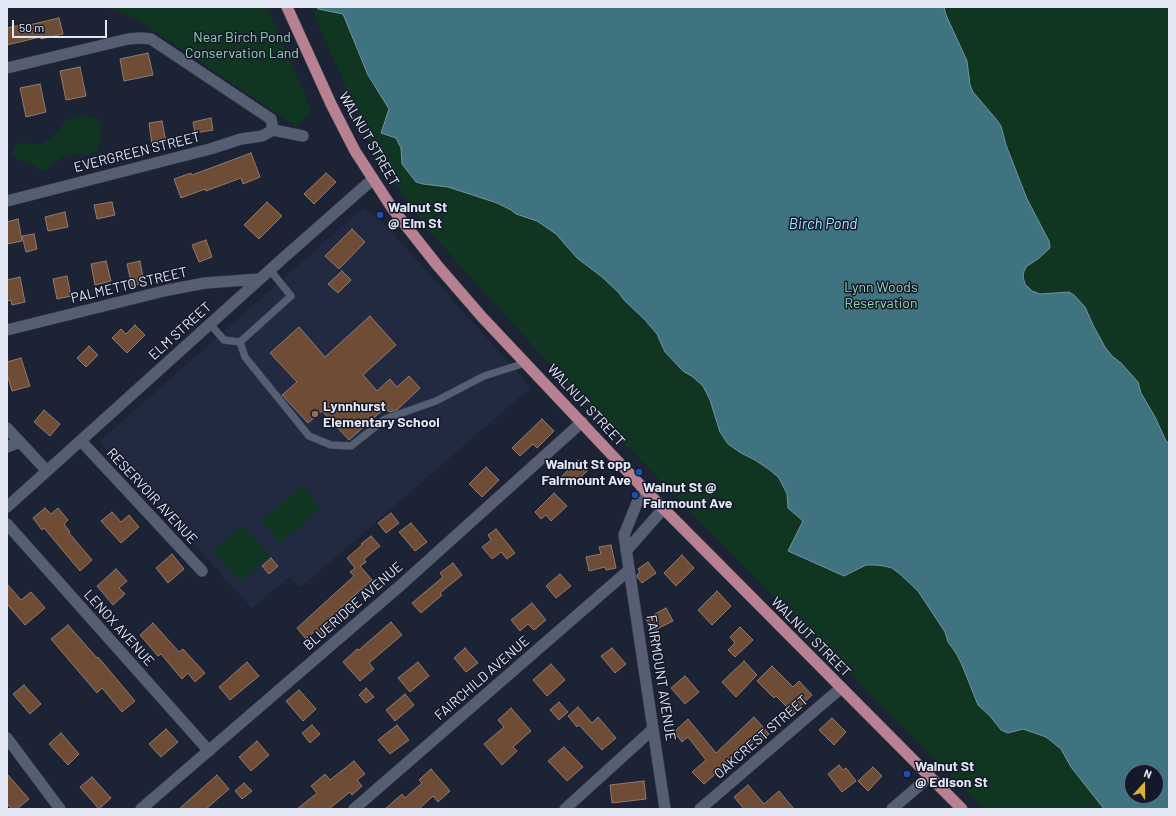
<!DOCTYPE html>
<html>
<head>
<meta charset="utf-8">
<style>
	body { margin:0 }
	#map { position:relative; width:1176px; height:816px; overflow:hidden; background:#1c2334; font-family:Barlow,sans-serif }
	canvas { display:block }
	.frame { position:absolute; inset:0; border:8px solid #e2e7f3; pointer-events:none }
	.north { position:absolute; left:1124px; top:764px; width:40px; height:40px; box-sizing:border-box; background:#13192a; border:1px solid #666b7a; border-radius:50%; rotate:21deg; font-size:11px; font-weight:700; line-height:16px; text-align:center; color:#e2e7f3 }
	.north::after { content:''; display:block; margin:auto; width:14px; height:18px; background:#dab333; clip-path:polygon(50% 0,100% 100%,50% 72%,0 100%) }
	.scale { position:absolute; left:12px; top:20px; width:95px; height:18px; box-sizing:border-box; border:2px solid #e2e7f3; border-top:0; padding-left:5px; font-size:12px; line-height:14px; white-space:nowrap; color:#e2e7f3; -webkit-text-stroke:3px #13192a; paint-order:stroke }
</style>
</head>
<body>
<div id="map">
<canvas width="1176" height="816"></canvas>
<div class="frame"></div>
<div class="north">N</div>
<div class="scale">50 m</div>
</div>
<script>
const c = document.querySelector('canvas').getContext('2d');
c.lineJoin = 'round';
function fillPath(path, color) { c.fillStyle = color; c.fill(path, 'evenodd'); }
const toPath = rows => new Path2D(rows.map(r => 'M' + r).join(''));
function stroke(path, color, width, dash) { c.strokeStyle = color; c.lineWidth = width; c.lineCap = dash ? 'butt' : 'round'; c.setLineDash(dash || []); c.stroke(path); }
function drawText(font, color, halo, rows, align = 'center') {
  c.font = font + ' Barlow,sans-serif'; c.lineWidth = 3; c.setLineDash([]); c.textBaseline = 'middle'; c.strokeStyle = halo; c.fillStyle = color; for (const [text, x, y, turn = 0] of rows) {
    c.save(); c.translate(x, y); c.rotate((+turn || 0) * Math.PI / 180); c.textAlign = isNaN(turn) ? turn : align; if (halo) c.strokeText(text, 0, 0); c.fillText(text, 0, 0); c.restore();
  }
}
fillPath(toPath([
	[363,208,379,218,531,387,300,588,289,577,252,608,100,441]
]), '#222a42');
fillPath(toPath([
	[108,7,267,7,311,109,297,127,136,19],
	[311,7,1169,7,1169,809,984,809,763,586,582,400,429,231,399,189,371,145],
	[1132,772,1156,772,1156,796,1132,796],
	[83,115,96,119,100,123,101,133,101,139,97,150,94,152,89,154,75,154,62,157,56,161,45,171,41,170,29,163,17,159,12,153,15,147,19,143,25,142,35,145,42,144,54,136,67,119],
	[303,486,321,508,280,543,261,521],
	[242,525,270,555,241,582,213,552]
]), '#103521');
const water = toPath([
	[317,7,944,7,946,15,967,61,970,85,973,92,996,119,1001,126,1006,145,1027,199,1049,241,1050,248,1038,259,1027,266,1024,271,1023,277,1025,284,1032,291,1040,294,1069,292,1074,295,1085,307,1094,327,1105,347,1112,356,1121,363,1138,382,1141,393,1155,417,1166,441,1169,443,1169,809,1104,809,1071,767,1061,749,1046,737,1023,729,1008,733,1001,730,990,716,978,705,962,665,956,653,948,642,945,632,918,591,901,575,892,568,884,566,876,565,866,565,844,576,788,551,803,521,788,508,787,494,779,478,770,470,755,460,741,453,728,444,720,432,710,400,703,386,693,377,683,371,665,352,657,334,645,320,624,300,619,293,602,277,577,258,556,234,537,221,516,214,511,210,497,203,448,187,423,184,416,182,402,164,401,148,396,138,381,133,389,109,368,75,343,14,318,9,317,7],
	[1132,772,1156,772,1156,796,1132,796,1132,772]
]);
fillPath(water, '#3e737f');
stroke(water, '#6f96a2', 1);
const building = toPath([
	[59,18,63,34,41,39,40,37,7,45,7,28,25,24,25,26,59,18],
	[148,53,153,75,124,81,120,59,148,53],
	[80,67,86,96,66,100,60,71,80,67],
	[40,84,46,112,26,117,20,88,40,84],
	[211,118,213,130,195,133,193,122,211,118],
	[162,121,166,142,152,144,149,123,162,121],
	[251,153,260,177,243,184,241,178,206,191,205,189,181,198,174,179,191,173,192,175,251,153],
	[326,173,336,182,314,204,304,194,326,173],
	[112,202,115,215,97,219,94,205,112,202],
	[267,202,282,216,259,239,244,225,267,202],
	[65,212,68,227,48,231,45,217,65,212],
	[18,219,22,241,7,244,7,222,18,219],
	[352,229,365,242,339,269,325,256,352,229],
	[34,234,37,249,26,252,22,236,34,234],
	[206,240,212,257,199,262,192,245,206,240],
	[106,261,111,281,95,285,91,264,106,261],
	[140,261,144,283,132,286,127,264,140,261],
	[342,271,351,280,338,293,328,284,342,271],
	[67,276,71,296,57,299,53,279,67,276],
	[20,277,25,302,12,305,11,300,7,301,7,280,20,277],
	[370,316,396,345,363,375,377,391,390,379,397,387,409,376,420,388,397,410,389,412,385,408,349,440,322,411,308,423,282,395,297,382,270,353,299,327,325,357,370,316],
	[135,325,145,335,127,353,112,338,121,329,126,334,135,325],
	[89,346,98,355,86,367,77,358,89,346],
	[21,358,30,386,12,391,7,374,7,362,21,358],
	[44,410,60,424,50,436,34,422,44,410],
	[542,419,554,431,537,448,533,444,520,456,512,448,542,419],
	[578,460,588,470,571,487,561,477,578,460],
	[486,467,499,480,482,497,469,484,486,467],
	[554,493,567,506,551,521,546,515,541,519,535,512,554,493],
	[45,508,51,514,58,508,68,520,64,524,70,532,69,533,92,560,80,571,44,528,42,530,33,518,45,508],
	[112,512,121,522,129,515,139,527,121,543,101,521,112,512],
	[391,513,399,523,386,533,378,523,391,513],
	[411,523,427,542,415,551,399,532,411,523],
	[496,529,515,553,507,559,501,552,492,559,482,547,491,540,488,535,496,529],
	[371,536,380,546,364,559,366,562,360,566,372,580,328,619,333,625,320,636,315,631,306,639,297,628,354,576,350,572,355,568,347,558,362,545,361,544,371,536],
	[611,545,616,568,606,570,605,567,589,571,586,557,601,554,599,547,611,545],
	[172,554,184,569,168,583,156,568,172,554],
	[682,555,694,568,676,586,664,573,682,555],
	[271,558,278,566,269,574,262,566,271,558],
	[648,562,656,573,642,583,637,577,637,575,640,572,638,569,648,562],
	[453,563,462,575,440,593,442,595,421,613,412,603,443,577,440,573,453,563],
	[116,569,127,581,119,588,125,594,113,605,97,586,116,569],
	[560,574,571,586,556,598,546,586,560,574],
	[7,584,21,600,31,592,45,608,25,625,7,604,7,584],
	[717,591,731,606,712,625,698,610,717,591],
	[532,603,546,620,534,630,528,624,520,631,511,620,532,603],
	[666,608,673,621,653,631,646,619,666,608],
	[391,622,402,635,369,663,374,669,360,681,343,662,357,649,359,650,391,622],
	[153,623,179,652,183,649,205,673,195,682,188,673,182,679,161,654,158,656,140,635,153,623],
	[68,625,97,658,98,657,135,701,122,712,102,688,97,693,51,639,68,625],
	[740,627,753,640,735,657,728,650,735,643,730,637,740,627],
	[465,648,478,663,466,672,454,658,465,648],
	[612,648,626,664,615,673,601,656,612,648],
	[744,661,757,675,736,697,722,682,744,661],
	[247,662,259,676,230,700,219,687,247,662],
	[418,662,429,676,410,692,398,678,418,662],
	[551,664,565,680,547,696,533,680,551,664],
	[772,666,793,687,799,681,812,695,793,713,776,696,774,698,757,681,772,666],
	[685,676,699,692,685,704,671,688,685,676],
	[24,685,41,704,30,714,13,694,24,685],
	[366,688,374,697,366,703,359,695,366,688],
	[299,690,316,709,303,721,286,701,299,690],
	[405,694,414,705,395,721,386,710,405,694],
	[559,702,568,712,559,720,550,710,559,702],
	[578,707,592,723,598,717,616,738,602,750,579,725,577,727,568,716,578,707],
	[511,708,531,731,513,747,517,751,502,765,484,744,504,727,498,720,511,708],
	[754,717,769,734,757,744,754,740,704,784,692,772,706,760,688,737,682,742,674,732,688,719,716,753,754,717],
	[832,718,846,732,834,745,819,730,832,718],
	[312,725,320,734,310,743,302,733,312,725],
	[397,725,409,740,390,754,378,740,397,725],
	[166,729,178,742,161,757,149,744,166,729],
	[61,733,79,754,68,765,49,744,61,733],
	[257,741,269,755,251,771,239,757,257,741],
	[564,747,583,767,567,781,548,761,564,747],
	[354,761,365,774,357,780,362,786,352,795,350,792,329,809,297,809,317,793,311,786,325,774,330,780,354,761],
	[839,765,843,770,846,768,856,781,842,792,828,774,839,765],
	[873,767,882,776,868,791,858,781,873,767],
	[431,769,450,791,438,802,433,796,419,809,385,809,402,794,405,798,422,783,419,780,431,769],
	[7,774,29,799,17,809,12,809,7,804,7,774],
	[217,775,229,789,206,809,179,809,217,775],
	[92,777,111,798,99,809,80,787,92,777],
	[644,781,646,799,612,803,610,785,644,781],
	[244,783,252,791,242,799,235,791,244,783],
	[748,785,764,804,779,791,794,809,744,809,734,797,748,785]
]);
fillPath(building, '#6f4c35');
stroke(building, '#917b6d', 1);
const service = toPath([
	[210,324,224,340,240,342,291,296,270,270],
	[240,342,245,357,309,436,331,445,351,446,385,419,436,401,484,376,525,363]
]);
const minor = toPath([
	[7,68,128,39,141,38,151,39,271,119,273,130,303,136],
	[7,201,210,149,241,139,262,136,273,130],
	[7,330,168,290,205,283,260,279],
	[7,428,47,471],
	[81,441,202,571],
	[7,447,20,442],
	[7,507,281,260,373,179],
	[7,524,209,751],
	[7,738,60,809],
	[141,809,401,585,582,422],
	[354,809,629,570],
	[565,809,653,729],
	[700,809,841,688],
	[892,809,929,777]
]);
const tertiary = toPath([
	[643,488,624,535,665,809],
	[626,551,663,509]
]);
const primary = toPath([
	[287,7,331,104,355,151,392,208,437,265,482,317,643,488,962,809]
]);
stroke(service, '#3c404f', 8);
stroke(minor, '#3c404f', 12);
stroke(tertiary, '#3c404f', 12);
stroke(primary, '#3c404f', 12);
stroke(service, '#565e73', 7);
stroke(minor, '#565e73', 11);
stroke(tertiary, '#565e73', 11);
stroke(primary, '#b88191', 11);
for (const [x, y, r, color] of [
	[380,215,4,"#1a4fb4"],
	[315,414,4,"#8d6e63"],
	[639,472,4,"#1a4fb4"],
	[635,495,4,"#1a4fb4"],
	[907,774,4,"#1a4fb4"]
]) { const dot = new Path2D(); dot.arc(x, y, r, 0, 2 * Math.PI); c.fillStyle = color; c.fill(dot); stroke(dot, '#13192a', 1.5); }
drawText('14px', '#93d6ad', '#13192a', [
	["Near Birch Pond",242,37],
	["Conservation Land",242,53],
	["Lynn Woods",881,287],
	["Reservation",881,303]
]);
drawText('14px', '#e2e7f3', '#13192a', [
	["WALNUT STREET",369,139,60],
	["EVERGREEN STREET",137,152,-14],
	["PALMETTO STREET",129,285,-13],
	["ELM STREET",180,331,-42],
	["WALNUT STREET",586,405,47],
	["RESERVOIR AVENUE",152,496,47],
	["BLUERIDGE AVENUE",353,606,-41],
	["LENOX AVENUE",119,628,48],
	["WALNUT STREET",811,637,45],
	["FAIRCHILD AVENUE",482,678,-41],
	["FAIRMOUNT AVENUE",661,678,81],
	["OAKCREST STREET",761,737,-41]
]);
drawText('bold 14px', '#e2e7f3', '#13192a', [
	["Walnut St",388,207],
	["@ Elm St",388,223],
	["Lynnhurst",323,406],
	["Elementary School",323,422],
	["Walnut St opp",631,464,"right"],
	["Fairmount Ave",631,480,"right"],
	["Walnut St @",643,487],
	["Fairmount Ave",643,503],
	["Walnut St",915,766],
	["@ Edison St",915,782]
], 'left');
drawText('italic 15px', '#a6e9fa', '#13192a', [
	["Birch Pond",823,224]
]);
</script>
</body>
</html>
